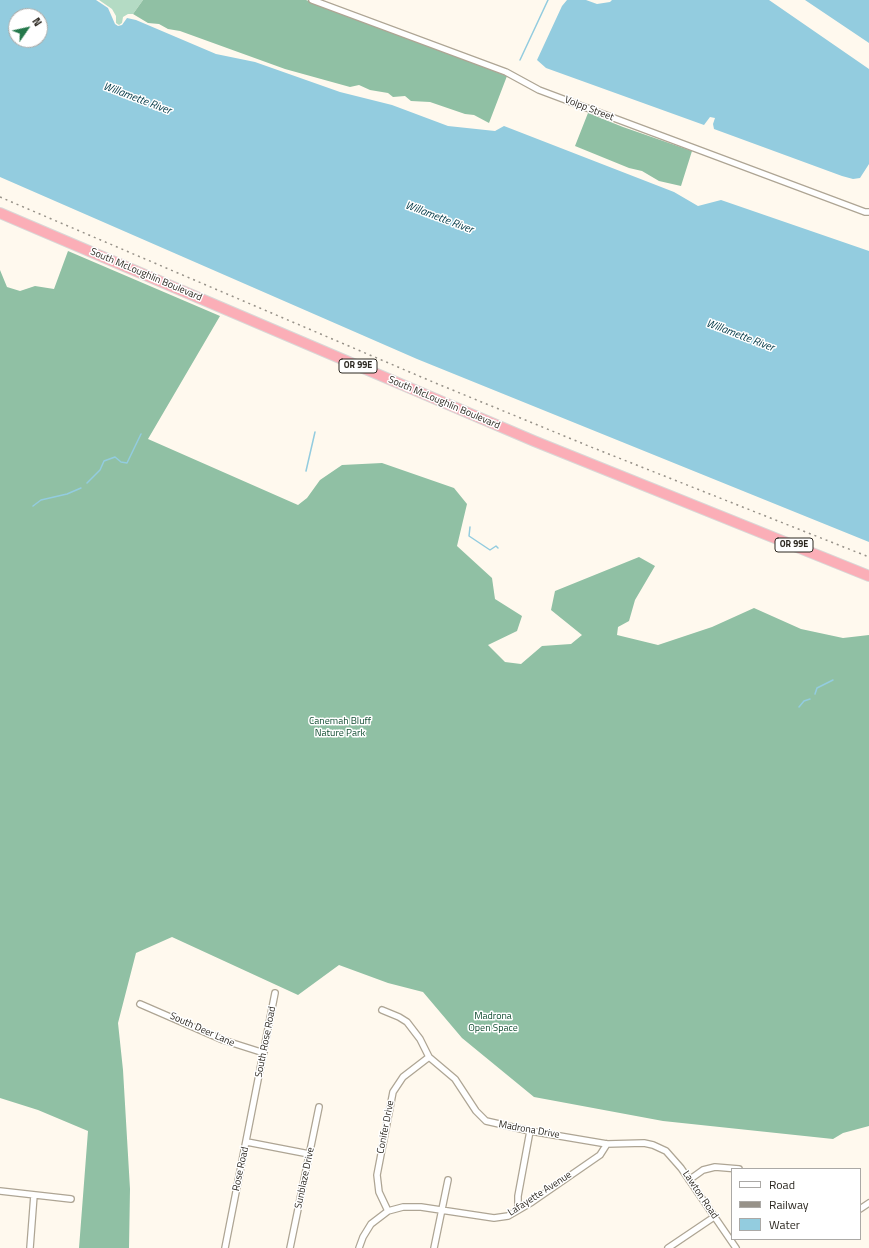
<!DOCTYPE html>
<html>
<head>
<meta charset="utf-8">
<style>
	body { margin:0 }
	#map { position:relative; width:869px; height:1248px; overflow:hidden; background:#fff9ee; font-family:"Titillium Web",sans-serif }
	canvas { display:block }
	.legend { position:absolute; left:731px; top:1168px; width:130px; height:72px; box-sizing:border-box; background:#fff; border:1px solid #aba9a6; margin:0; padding:5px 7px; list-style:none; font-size:12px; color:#2c2821 }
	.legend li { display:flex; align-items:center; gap:8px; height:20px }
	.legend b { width:20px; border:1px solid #aba9a6 }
	.north { position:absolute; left:8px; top:8px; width:40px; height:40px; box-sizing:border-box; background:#fff; border:1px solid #aba9a6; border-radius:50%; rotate:56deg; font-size:11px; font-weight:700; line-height:16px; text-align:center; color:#2c2821 }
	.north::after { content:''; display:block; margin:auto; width:14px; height:18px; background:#24784b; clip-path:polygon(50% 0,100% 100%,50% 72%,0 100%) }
</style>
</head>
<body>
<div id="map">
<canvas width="869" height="1248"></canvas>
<ul class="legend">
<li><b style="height:5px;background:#fff"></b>Road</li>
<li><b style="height:5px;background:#979289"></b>Railway</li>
<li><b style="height:11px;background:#93ccdf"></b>Water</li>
</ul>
<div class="north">N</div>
</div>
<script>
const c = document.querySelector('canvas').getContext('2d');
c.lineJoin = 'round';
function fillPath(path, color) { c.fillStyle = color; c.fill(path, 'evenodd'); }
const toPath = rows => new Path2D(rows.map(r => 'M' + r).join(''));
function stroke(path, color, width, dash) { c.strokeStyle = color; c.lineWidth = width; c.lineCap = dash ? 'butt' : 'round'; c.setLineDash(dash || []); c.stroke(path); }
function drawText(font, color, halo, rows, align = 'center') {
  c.font = font + ' "Titillium Web",sans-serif'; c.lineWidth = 3; c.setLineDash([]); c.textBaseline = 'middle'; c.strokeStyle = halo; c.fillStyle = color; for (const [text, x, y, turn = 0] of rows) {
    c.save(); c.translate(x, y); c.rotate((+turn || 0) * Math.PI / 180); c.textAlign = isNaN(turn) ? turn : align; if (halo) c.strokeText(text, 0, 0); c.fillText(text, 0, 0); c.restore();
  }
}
fillPath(toPath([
	[99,0,143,0,133,14,128,14,123,17,122,23,119,25,116,23,116,16,112,9]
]), '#b4dbc4');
fillPath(toPath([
	[143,0,306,0,507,76,489,123,474,115,465,114,430,102,411,101,405,96,393,97,388,93,370,90,359,85,350,87,285,69,180,31,168,29,159,24,148,23,133,14],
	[588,113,623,127,692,151,681,186,659,181,642,171,629,168,575,146],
	[68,251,220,316,148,439,298,505,307,498,320,480,342,465,382,463,454,488,467,504,457,546,492,578,495,599,522,616,517,631,488,645,505,662,521,664,542,646,571,644,582,635,551,610,555,591,639,557,655,566,635,600,629,621,618,627,617,635,658,645,712,627,754,608,801,629,843,638,869,635,869,1126,843,1133,833,1139,663,1121,534,1097,462,1038,423,992,388,983,339,965,298,995,172,937,136,953,118,1023,123,1070,130,1189,129,1248,79,1248,88,1131,38,1110,0,1098,0,270,7,287,20,291,35,286,54,289]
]), '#90c0a4');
fillPath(toPath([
	[0,0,96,0,108,8,115,24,118,26,122,25,127,18,136,20,216,54,255,62,340,92,392,105,448,126,495,131,504,126,674,192,698,206,721,200,869,251,869,542,417,359,0,177],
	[16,16,40,16,40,40,16,40],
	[567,0,586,0,597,4,610,2,612,0,769,0,869,69,869,164,860,178,853,179,842,176,714,129,713,124,715,118,710,117,704,125,546,68,537,60,562,6],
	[805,0,869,0,869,43]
]), '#93ccdf');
stroke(toPath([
	[520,60,548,0],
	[306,471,315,432],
	[87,483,100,470,104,461,115,457,121,462,127,463,141,434],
	[33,506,41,500,67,494,81,488],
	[470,527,469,536,490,550,496,546,498,548],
	[815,694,817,688,833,680],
	[799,707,804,701,810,699]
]), '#93ccdf', 1.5);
const minor = toPath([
	[312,0,506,72,539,90,579,105,865,212,869,212],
	[140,1004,223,1040,264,1053],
	[382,1010,399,1017,407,1022,420,1039,429,1057,455,1079,476,1111,486,1121,530,1131,607,1144,644,1143,653,1145,666,1151,681,1168,736,1248],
	[247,1142,309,1154],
	[689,1180,703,1170,715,1167,739,1169],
	[0,1191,71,1199],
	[860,1209,869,1203],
	[518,1210,518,1196,530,1131],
	[388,1211,379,1192,377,1175,393,1092,403,1077,429,1057],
	[30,1248,34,1195],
	[225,1248,275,993],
	[290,1248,319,1107],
	[359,1248,363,1237,371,1224,388,1211,403,1207,421,1207,494,1218,508,1216,532,1202,600,1155,607,1144],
	[434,1248,448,1180],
	[668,1248,714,1217]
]);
const trunk = toPath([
	[0,213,534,441,869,576]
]);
stroke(minor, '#aea594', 8);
stroke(trunk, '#d9d8d7', 12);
stroke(minor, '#fff', 5.5);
stroke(trunk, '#fbaeb7', 10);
stroke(toPath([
	[0,197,433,382,591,447,869,557]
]), '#979289', 1.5, [2, 4]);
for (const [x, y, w] of [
	[358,366,38],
	[794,545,38]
]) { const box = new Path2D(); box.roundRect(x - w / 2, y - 7, w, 14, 3); c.fillStyle = '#fff'; c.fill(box); stroke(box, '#2c2821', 1); }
drawText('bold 9px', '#2c2821', null, [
	["OR 99E",358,366],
	["OR 99E",794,545]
]);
drawText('10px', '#2c2821', '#fff', [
	["Volpp Street",589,109,21],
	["South McLoughlin Boulevard",146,275,23],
	["South McLoughlin Boulevard",444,403,23],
	["South Deer Lane",202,1030,24],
	["South Rose Road",266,1042,-79],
	["Conifer Drive",386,1127,-79],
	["Madrona Drive",529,1130,10],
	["Rose Road",241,1169,-78],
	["Sunblaze Drive",305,1178,-78],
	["Lafayette Avenue",540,1194,-33],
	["Lawton Road",700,1195,56]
]);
drawText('10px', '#114c31', '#fff', [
	["Canemah Bluff",340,722],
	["Nature Park",340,734],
	["Madrona",493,1017],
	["Open Space",493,1029]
]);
drawText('italic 11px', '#033947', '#fff', [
	["Willamette River",137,99,21],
	["Willamette River",439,218,21],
	["Willamette River",740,336,21]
]);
</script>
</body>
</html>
